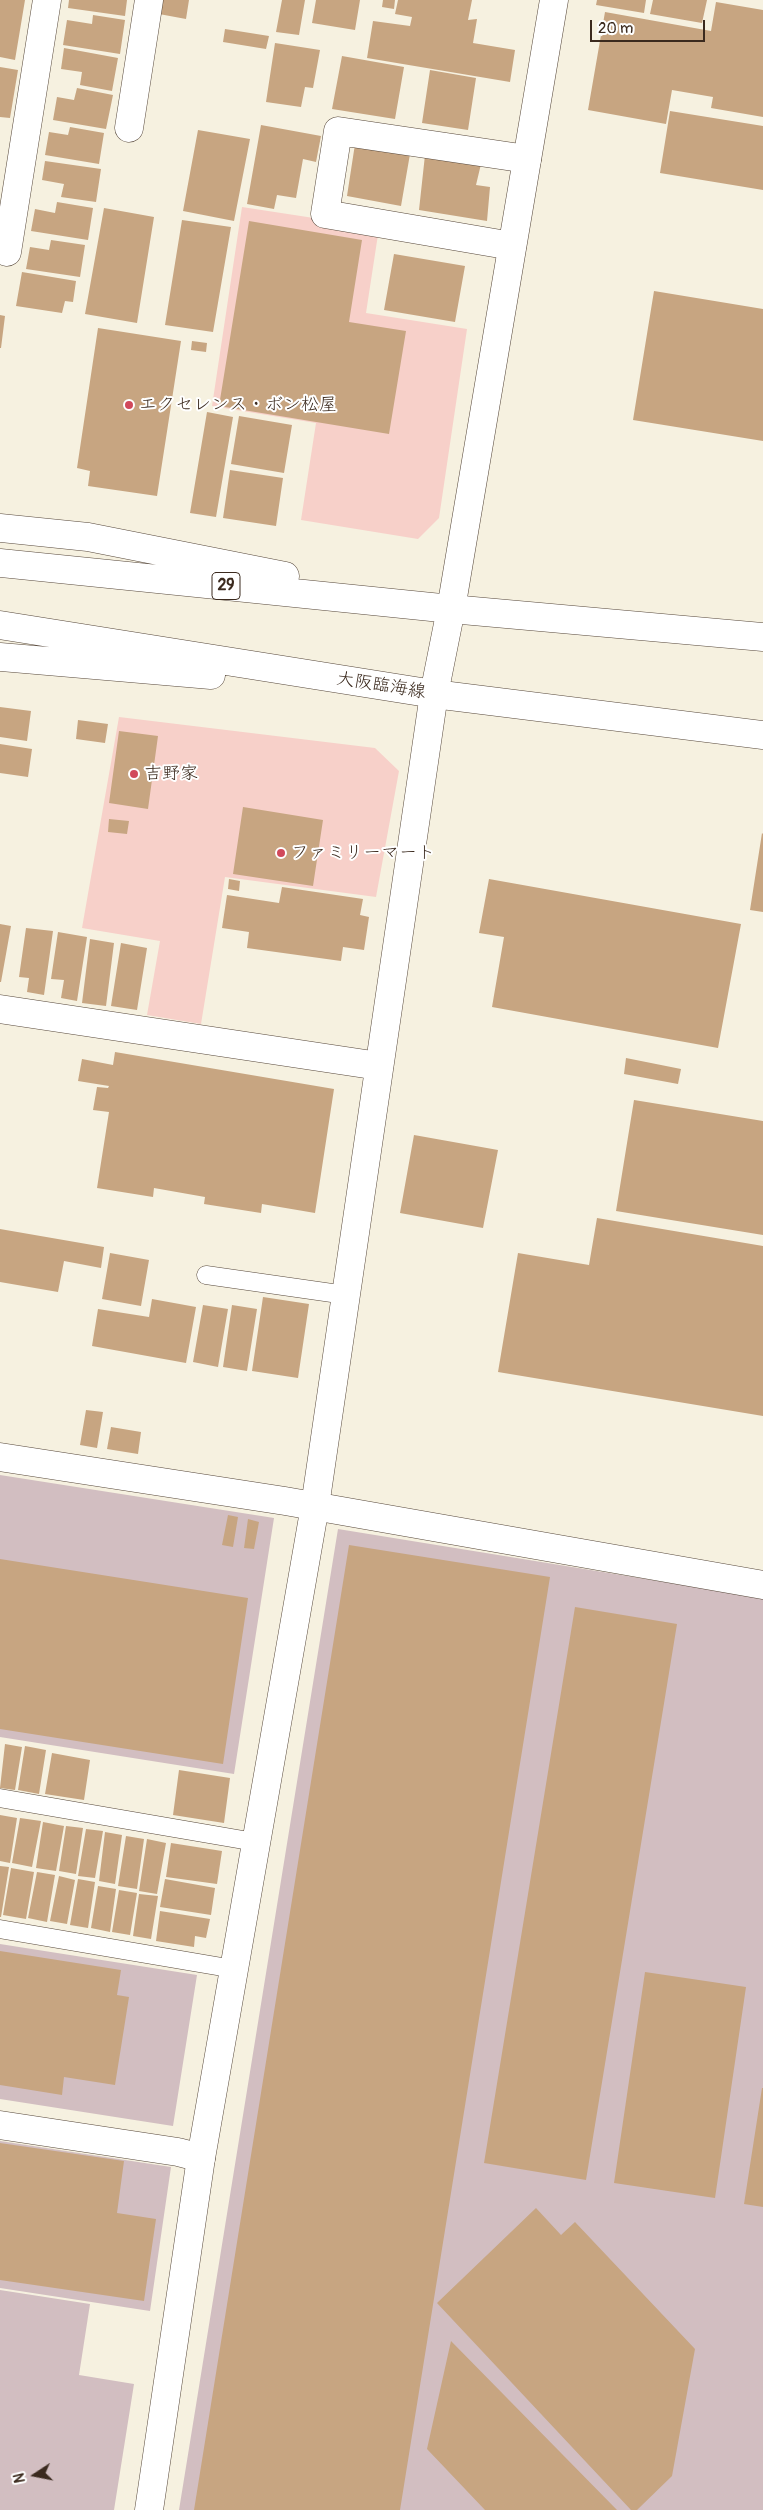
<!DOCTYPE html>
<html>
<head>
<meta charset="utf-8">
<style>
	body { margin:0 }
	#map { position:relative; width:763px; height:2510px; overflow:hidden; background:#f6f1e0; font-family:Pangolin,sans-serif }
	canvas { display:block }
	.north { position:absolute; left:10px; top:2450px; width:50px; height:50px; -webkit-text-stroke:4px #fff; paint-order:stroke; rotate:259deg; font-size:14px; font-weight:700; line-height:20px; text-align:center; color:#3b2a1e }
	.north::after { content:''; display:block; margin:auto; width:18px; height:22px; background:#3b2a1e; clip-path:polygon(50% 0,100% 100%,50% 72%,0 100%) }
	.scale { position:absolute; left:590px; top:20px; width:115px; height:22px; box-sizing:border-box; border:2px solid #3b2a1e; border-top:0; padding-left:6px; font-size:15px; line-height:18px; white-space:nowrap; color:#3b2a1e; -webkit-text-stroke:4px #fff; paint-order:stroke }
</style>
</head>
<body>
<div id="map">
<canvas width="763" height="2510"></canvas>
<div class="north">N</div>
<div class="scale">20 m</div>
</div>
<script>
const c = document.querySelector('canvas').getContext('2d');
c.lineJoin = 'round';
function fillPath(path, color) { c.fillStyle = color; c.fill(path, 'evenodd'); }
const toPath = rows => new Path2D(rows.map(r => 'M' + r).join(''));
function stroke(path, color, width, dash) { c.strokeStyle = color; c.lineWidth = width; c.lineCap = dash ? 'butt' : 'round'; c.setLineDash(dash || []); c.stroke(path); }
function drawText(font, color, halo, rows, align = 'center') {
  c.font = font + ' Pangolin,"Klee One",sans-serif'; c.lineWidth = 4; c.setLineDash([]); c.textBaseline = 'middle'; c.strokeStyle = halo; c.fillStyle = color; for (const [text, x, y, turn = 0] of rows) {
    c.save(); c.translate(x, y); c.rotate((+turn || 0) * Math.PI / 180); c.textAlign = isNaN(turn) ? turn : align; if (halo) c.strokeText(text, 0, 0); c.fillText(text, 0, 0); c.restore();
  }
}
fillPath(toPath([
	[242,207,379,228,366,313,467,329,439,518,418,539,301,520,316,423,212,406],
	[119,717,375,748,399,771,376,897,225,877,201,1024,147,1015,160,941,82,928]
]), '#f7d0c9');
fillPath(toPath([
	[0,1475,274,1518,234,1774,0,1737],
	[338,1529,763,1598,763,2510,179,2510],
	[0,1944,197,1975,173,2126,0,2099],
	[0,2141,171,2167,150,2311,0,2288],
	[0,2290,90,2304,79,2375,134,2384,114,2510,0,2510]
]), '#d2bec1');
fillPath(toPath([
	[0,0,25,0,15,60,0,57],
	[69,0,127,0,125,16,68,8],
	[162,0,189,0,186,19,159,14],
	[282,0,305,0,299,35,276,32],
	[316,0,360,0,355,30,312,23],
	[383,0,395,0,394,9,382,7],
	[398,0,472,0,468,20,477,19,473,43,515,50,510,82,367,58,373,21,410,26,412,17,395,14],
	[597,0,646,0,644,13,596,5],
	[653,0,707,0,702,23,650,14],
	[716,2,763,10,763,117,711,108,713,97,672,90,666,124,588,110,605,12,711,31],
	[93,15,125,20,120,54,63,45,67,20,92,24],
	[225,29,269,36,266,49,223,42],
	[275,43,320,50,313,88,305,87,301,107,266,102],
	[64,48,118,58,112,91,80,85,82,72,61,69],
	[342,56,404,67,395,119,332,109],
	[0,67,18,70,10,118,0,117],
	[430,70,476,78,468,130,422,123],
	[77,88,113,95,106,129,53,120,57,97,74,100],
	[670,111,763,126,763,190,660,173],
	[261,125,321,136,316,162,303,159,296,198,277,195,274,209,247,204],
	[70,127,104,133,99,164,45,155,49,132,68,135],
	[198,130,250,139,234,221,183,211],
	[355,144,410,154,401,206,347,196],
	[425,155,481,164,476,185,490,187,487,221,419,210],
	[45,161,101,169,96,202,61,197,64,184,42,180],
	[57,202,93,208,88,240,31,231,35,209,55,213],
	[104,208,154,217,137,323,85,314],
	[182,220,231,227,213,332,165,325],
	[249,221,362,240,349,322,406,331,389,434,219,406],
	[51,240,85,245,80,277,26,269,30,247,49,250],
	[394,254,465,266,455,322,384,310],
	[22,272,76,281,73,302,65,301,62,313,16,306],
	[654,291,763,309,763,441,633,420],
	[0,315,5,316,1,348,0,348],
	[98,328,181,341,157,496,88,486,90,471,77,468],
	[192,341,207,343,206,352,191,350],
	[207,412,233,417,216,517,190,513],
	[239,416,292,425,284,473,231,464],
	[230,470,283,478,276,526,223,518],
	[0,707,31,711,27,741,0,737],
	[78,720,108,724,105,743,76,739],
	[119,731,158,736,148,809,109,803],
	[0,744,32,749,28,777,0,773],
	[243,807,323,820,313,886,233,874],
	[109,819,129,821,127,834,108,832],
	[762,833,763,834,763,912,750,910],
	[229,879,240,881,239,891,228,889],
	[489,879,741,924,718,1048,492,1007,504,937,479,933],
	[282,887,363,899,360,915,369,917,364,950,343,947,341,961,247,948,249,932,222,928,227,895,279,903],
	[0,924,11,926,1,982,0,982],
	[26,928,53,931,44,995,27,992,29,978,19,977],
	[58,932,87,937,77,1001,61,998,64,980,51,979],
	[90,939,114,943,106,1006,82,1003],
	[121,943,147,948,137,1010,111,1006],
	[115,1052,334,1089,315,1213,262,1204,261,1213,204,1204,205,1197,154,1188,153,1197,97,1188,109,1112,93,1110,97,1087,108,1088,109,1086,78,1081,82,1059,113,1065],
	[626,1058,681,1069,678,1084,624,1074],
	[634,1100,763,1121,763,1235,616,1211],
	[414,1135,498,1150,483,1228,400,1213],
	[597,1218,763,1246,763,1416,498,1372,518,1253,589,1265],
	[0,1229,104,1247,101,1268,64,1261,58,1292,0,1282],
	[110,1253,149,1260,141,1306,102,1299],
	[263,1297,309,1304,298,1378,252,1371],
	[152,1299,196,1307,186,1363,92,1346,98,1309,149,1317],
	[203,1305,228,1309,218,1367,193,1362],
	[232,1305,257,1309,247,1371,223,1367],
	[86,1410,103,1412,97,1448,80,1445],
	[111,1427,141,1432,138,1454,107,1449],
	[228,1515,238,1517,233,1547,222,1545],
	[248,1519,259,1522,254,1549,244,1548],
	[349,1545,550,1577,400,2510,194,2510],
	[0,1559,248,1598,223,1764,0,1729],
	[575,1607,677,1624,586,2180,484,2163],
	[5,1744,22,1747,15,1790,0,1788],
	[25,1746,46,1750,39,1794,18,1790],
	[52,1753,90,1760,84,1800,45,1794],
	[179,1770,230,1778,224,1823,173,1815],
	[0,1815,17,1818,10,1863,0,1861],
	[20,1818,41,1821,32,1867,12,1863],
	[43,1822,64,1826,56,1871,36,1868],
	[66,1826,83,1828,76,1874,59,1871],
	[86,1829,103,1831,95,1878,78,1876],
	[105,1832,122,1835,115,1884,99,1881],
	[126,1836,144,1839,137,1889,118,1886],
	[147,1839,166,1843,157,1894,139,1891],
	[171,1843,222,1851,217,1884,166,1877],
	[0,1866,9,1867,1,1917,0,1917],
	[11,1868,34,1872,26,1919,3,1915],
	[37,1872,55,1875,47,1922,28,1918],
	[59,1876,75,1880,67,1924,50,1921],
	[78,1879,95,1882,88,1928,70,1925],
	[165,1879,215,1888,211,1915,160,1907],
	[98,1886,116,1889,110,1932,91,1928],
	[119,1890,137,1893,130,1935,112,1932],
	[139,1894,158,1896,151,1939,133,1936],
	[160,1911,210,1919,206,1938,195,1936,194,1947,156,1941],
	[0,1951,121,1970,117,1995,129,1997,115,2085,64,2077,62,2095,0,2085],
	[645,1972,746,1987,715,2198,614,2183],
	[762,2088,763,2088,763,2207,744,2204],
	[0,2143,124,2161,117,2213,156,2219,144,2301,0,2280],
	[536,2208,561,2235,575,2222,695,2349,672,2476,637,2510,631,2510,437,2303],
	[451,2341,617,2510,485,2510,427,2449]
]), '#c7a581');
const service = toPath([
	[206,1275,346,1295],
	[0,1798,255,1842],
	[0,1929,234,1969]
]);
const minor = toPath([
	[129,128,149,0],
	[512,246,325,214,338,131,527,159],
	[7,252,47,0],
	[0,1009,379,1066],
	[0,1457,285,1501,763,1585],
	[0,2125,178,2152,201,2158]
]);
const tertiary = toPath([
	[149,2510,201,2158,315,1506,434,694,451,609,554,0]
]);
const primary = toPath([
	[0,528,88,537,285,576],
	[0,563,451,609,763,637],
	[0,625,434,694,763,735],
	[0,657,211,675]
]);
stroke(service, '#57483b', 19);
stroke(minor, '#57483b', 29);
stroke(tertiary, '#57483b', 29);
stroke(primary, '#57483b', 29);
stroke(service, '#fff', 18);
stroke(minor, '#fff', 28);
stroke(tertiary, '#fff', 28);
stroke(primary, '#fff', 28);
for (const [x, y, r, color] of [
	[129,405,5,"#d1495b"],
	[134,774,5,"#d1495b"],
	[281,853,5,"#d1495b"]
]) { const dot = new Path2D(); dot.arc(x, y, r, 0, 2 * Math.PI); c.fillStyle = color; c.fill(dot); stroke(dot, '#fff', 2); }
for (const [x, y, w] of [
	[226,586,28]
]) { const box = new Path2D(); box.roundRect(x - w / 2, y - 13.5, w, 27, 4); c.fillStyle = '#fff'; c.fill(box); stroke(box, '#3b2a1e', 1); }
drawText('bold 16px', '#3b2a1e', null, [
	["29",226,586]
]);
drawText('18px', '#3b2a1e', '#fff', [
	["エクセレンス・ボン松屋",139,405],
	["吉野家",144,774],
	["ファミリーマート",291,853]
], 'left');
drawText('18px', '#3b2a1e', '#fff', [
	["大阪臨海線",381,686,9]
]);
</script>
</body>
</html>
